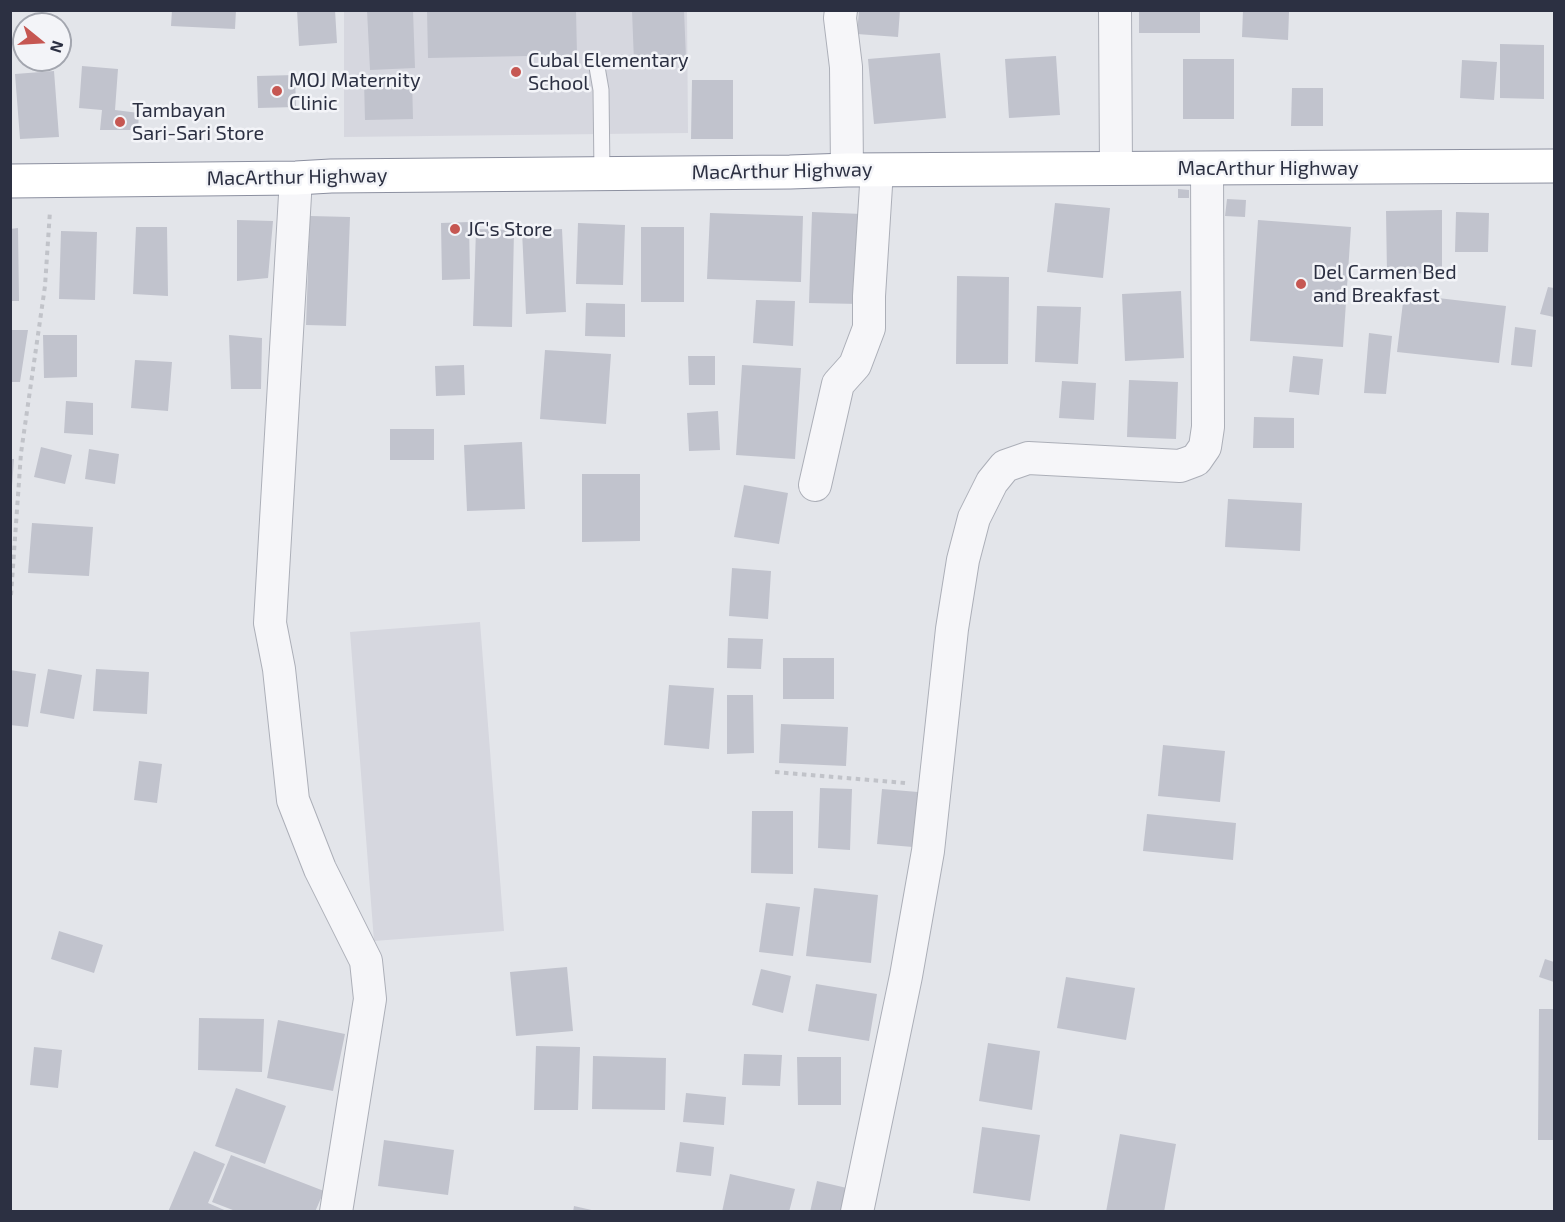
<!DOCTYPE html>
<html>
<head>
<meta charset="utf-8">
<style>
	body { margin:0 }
	#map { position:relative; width:1565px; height:1222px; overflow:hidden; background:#e3e5ea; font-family:"Exo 2",sans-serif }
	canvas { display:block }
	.frame { position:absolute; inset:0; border:12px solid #2c3042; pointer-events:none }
	.north { position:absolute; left:12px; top:12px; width:60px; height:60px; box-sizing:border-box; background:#f3f4f8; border:2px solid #a3a6af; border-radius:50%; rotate:108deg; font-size:16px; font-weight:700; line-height:24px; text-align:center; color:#2c3042 }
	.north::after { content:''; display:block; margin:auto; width:21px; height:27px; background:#c65752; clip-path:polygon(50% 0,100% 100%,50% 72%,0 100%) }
</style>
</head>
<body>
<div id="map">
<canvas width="1565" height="1222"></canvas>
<div class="frame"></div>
<div class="north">N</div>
</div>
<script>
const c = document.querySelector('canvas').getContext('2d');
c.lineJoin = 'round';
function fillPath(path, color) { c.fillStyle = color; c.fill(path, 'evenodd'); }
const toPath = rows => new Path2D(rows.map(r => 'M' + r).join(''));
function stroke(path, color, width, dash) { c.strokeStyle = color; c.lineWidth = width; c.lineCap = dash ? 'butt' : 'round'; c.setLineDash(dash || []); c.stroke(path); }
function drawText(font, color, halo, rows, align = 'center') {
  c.font = font + ' "Exo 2",sans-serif'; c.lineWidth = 5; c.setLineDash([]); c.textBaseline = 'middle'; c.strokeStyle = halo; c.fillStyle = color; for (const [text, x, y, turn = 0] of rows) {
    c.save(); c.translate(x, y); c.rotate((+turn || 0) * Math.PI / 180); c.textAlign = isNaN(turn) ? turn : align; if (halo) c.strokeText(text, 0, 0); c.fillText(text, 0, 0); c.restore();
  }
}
fillPath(toPath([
	[344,11,687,11,688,133,344,137],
	[480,622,504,931,374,941,350,632]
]), '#d6d7df');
fillPath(toPath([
	[172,10,236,10,235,29,171,26],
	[297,10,335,10,337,43,299,46],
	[367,10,413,10,415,68,370,70],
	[427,10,576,10,577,55,428,58],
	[632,10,684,10,686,59,634,62],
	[859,10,900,10,898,37,857,34],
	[1139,10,1200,10,1200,33,1139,33],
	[1243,10,1289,12,1288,40,1242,37],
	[1500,44,1544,45,1544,99,1500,98],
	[940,53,946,118,874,124,868,59],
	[1056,56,1060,115,1009,118,1005,59],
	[1183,59,1234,59,1234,119,1183,119],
	[1462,60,1497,62,1494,100,1460,98],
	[82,66,118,69,115,110,139,113,138,130,100,130,102,110,79,108],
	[54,71,59,137,20,139,15,74],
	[295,75,296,107,258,108,257,76],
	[412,79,413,119,365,120,364,80],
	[692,80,733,80,733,139,691,139],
	[1292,88,1323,88,1323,126,1291,126],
	[1178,189,1189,190,1189,198,1178,198],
	[1227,199,1246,200,1245,217,1225,216],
	[1055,203,1110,208,1103,278,1047,272],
	[1442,210,1442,273,1387,274,1386,211],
	[812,212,862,214,860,304,809,303],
	[1456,212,1489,213,1488,252,1455,252],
	[710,213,803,216,801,282,707,279],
	[310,216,350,217,346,326,306,325],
	[237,220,273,221,268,278,237,281],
	[1258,220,1351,227,1343,347,1250,341],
	[469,222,470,279,442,280,441,223],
	[578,223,625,225,623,285,576,284],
	[136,227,167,227,168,296,133,294],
	[641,227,684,227,684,302,641,302],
	[18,228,19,301,10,301,10,229],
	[476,229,514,230,512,327,473,326],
	[562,229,566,312,526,314,522,231],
	[61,231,97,232,95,300,59,299],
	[957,276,1009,277,1008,364,956,364],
	[1548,287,1554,288,1554,317,1540,314],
	[1181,291,1184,358,1125,361,1122,294],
	[1404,294,1506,306,1499,363,1397,352],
	[756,300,795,301,793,346,753,343],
	[586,303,625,304,625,337,585,336],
	[1037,306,1081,307,1078,364,1035,362],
	[1515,327,1536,330,1532,367,1511,365],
	[10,330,28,330,20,382,10,382],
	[1369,333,1392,336,1386,394,1364,393],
	[43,335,77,335,77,377,44,378],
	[229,335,262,338,261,389,231,389],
	[545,350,611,354,606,424,540,419],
	[688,356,715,356,715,385,689,385],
	[1293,356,1323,359,1319,395,1289,392],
	[135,360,172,362,168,411,131,408],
	[464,365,465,395,436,396,435,366],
	[742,365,801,368,795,459,736,455],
	[1129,380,1178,382,1176,439,1127,437],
	[1062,381,1096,383,1094,420,1059,418],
	[66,401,93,403,93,435,64,433],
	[718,411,720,450,689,451,687,413],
	[1254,417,1294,418,1294,448,1253,448],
	[390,429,434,429,434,460,390,460],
	[522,442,525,509,467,511,464,445],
	[41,447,72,455,65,484,34,477],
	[89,449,119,454,115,484,85,479],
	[10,459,14,459,12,486,10,486],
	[582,474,640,474,640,541,582,542],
	[744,485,788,493,779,544,734,537],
	[1228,499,1302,503,1300,551,1225,547],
	[32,523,93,527,89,576,28,573],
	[732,568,771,571,768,619,729,616],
	[728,638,763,639,761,669,727,668],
	[783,658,834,658,834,699,783,699],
	[48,669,82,675,74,719,40,713],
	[96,669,149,672,147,714,93,711],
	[10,670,36,674,28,727,10,725],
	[669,685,714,688,709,749,664,745],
	[727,695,753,695,754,753,727,754],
	[781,724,848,727,846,766,779,763],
	[1163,745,1225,751,1220,802,1158,796],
	[139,761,162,764,157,803,134,800],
	[820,788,852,789,850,850,818,848],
	[882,789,918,792,913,847,877,844],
	[752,811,793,811,793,874,751,873],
	[1147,814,1236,823,1233,860,1143,851],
	[814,888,878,895,871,963,806,956],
	[766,903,800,907,793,956,759,952],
	[59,931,103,945,94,973,51,959],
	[1545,959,1554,962,1554,982,1539,977],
	[567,967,573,1031,516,1036,510,972],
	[761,969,791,976,783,1013,752,1005],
	[1066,977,1135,988,1126,1040,1057,1028],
	[816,984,877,994,869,1041,808,1031],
	[1539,1009,1554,1009,1554,1140,1538,1140],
	[199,1018,264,1019,262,1072,198,1070],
	[278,1020,345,1034,333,1091,267,1078],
	[988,1043,1040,1051,1032,1110,979,1101],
	[536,1046,580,1047,578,1110,534,1110],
	[34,1047,62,1050,58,1088,30,1085],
	[744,1054,782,1055,780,1086,742,1085],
	[593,1056,666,1058,665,1110,592,1109],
	[797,1057,841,1057,841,1105,798,1105],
	[236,1088,286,1106,265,1164,215,1146],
	[686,1093,726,1097,724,1125,683,1122],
	[982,1127,1040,1135,1030,1201,973,1193],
	[1120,1134,1176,1144,1164,1212,1106,1212],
	[384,1140,454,1150,448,1195,378,1186],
	[680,1142,714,1147,711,1176,676,1172],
	[194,1151,225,1164,208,1203,229,1212,168,1212],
	[231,1155,324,1191,315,1212,238,1212,212,1202],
	[730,1174,795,1189,789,1212,722,1212],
	[817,1181,851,1189,846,1212,810,1212],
	[574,1206,596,1211,596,1212,573,1212]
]), '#c1c3cd');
const lane = toPath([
	[597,67,601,90,602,174]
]);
const street = toPath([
	[841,10,840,18,846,67,847,170],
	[1115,10,1116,168],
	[296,178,270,623,279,669,293,800,320,869,366,961,370,999,336,1212],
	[815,485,838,384,855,365,869,328,869,296,877,170],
	[857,1212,906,976,928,851,952,629,963,560,974,518,992,482,1005,466,1028,458,1180,466,1196,460,1205,447,1208,427,1207,168]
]);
const highway = toPath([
	[10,181,296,178,331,176,790,172,847,170,1554,166]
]);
stroke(lane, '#acafb8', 17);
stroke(street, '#acafb8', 34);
stroke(highway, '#8c90a0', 35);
stroke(toPath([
	[11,595,21,453,45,286,50,211],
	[775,772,905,783]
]), '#c1c3c9', 4, [4.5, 4.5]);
stroke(lane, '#f6f6f9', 15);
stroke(street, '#f6f6f9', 32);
stroke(highway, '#fff', 33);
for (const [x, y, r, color] of [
	[516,72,6,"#c65752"],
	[277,91,6,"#c65752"],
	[120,122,6,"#c65752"],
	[455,229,6,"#c65752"],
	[1301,284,6,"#c65752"]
]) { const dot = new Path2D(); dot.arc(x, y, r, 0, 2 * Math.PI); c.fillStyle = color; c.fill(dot); stroke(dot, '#f3f4f8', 2); }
drawText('20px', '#2c3042', '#f3f4f8', [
	["Cubal Elementary",528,60],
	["School",528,83],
	["MOJ Maternity",289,80],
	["Clinic",289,103],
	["Tambayan",132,110],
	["Sari-Sari Store",132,133],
	["JC's Store",467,229],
	["Del Carmen Bed",1313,272],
	["and Breakfast",1313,295]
], 'left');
drawText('20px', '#2c3042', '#f3f4f8', [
	["MacArthur Highway",1268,168],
	["MacArthur Highway",782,171,-1],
	["MacArthur Highway",297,177,-1]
]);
</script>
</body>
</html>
